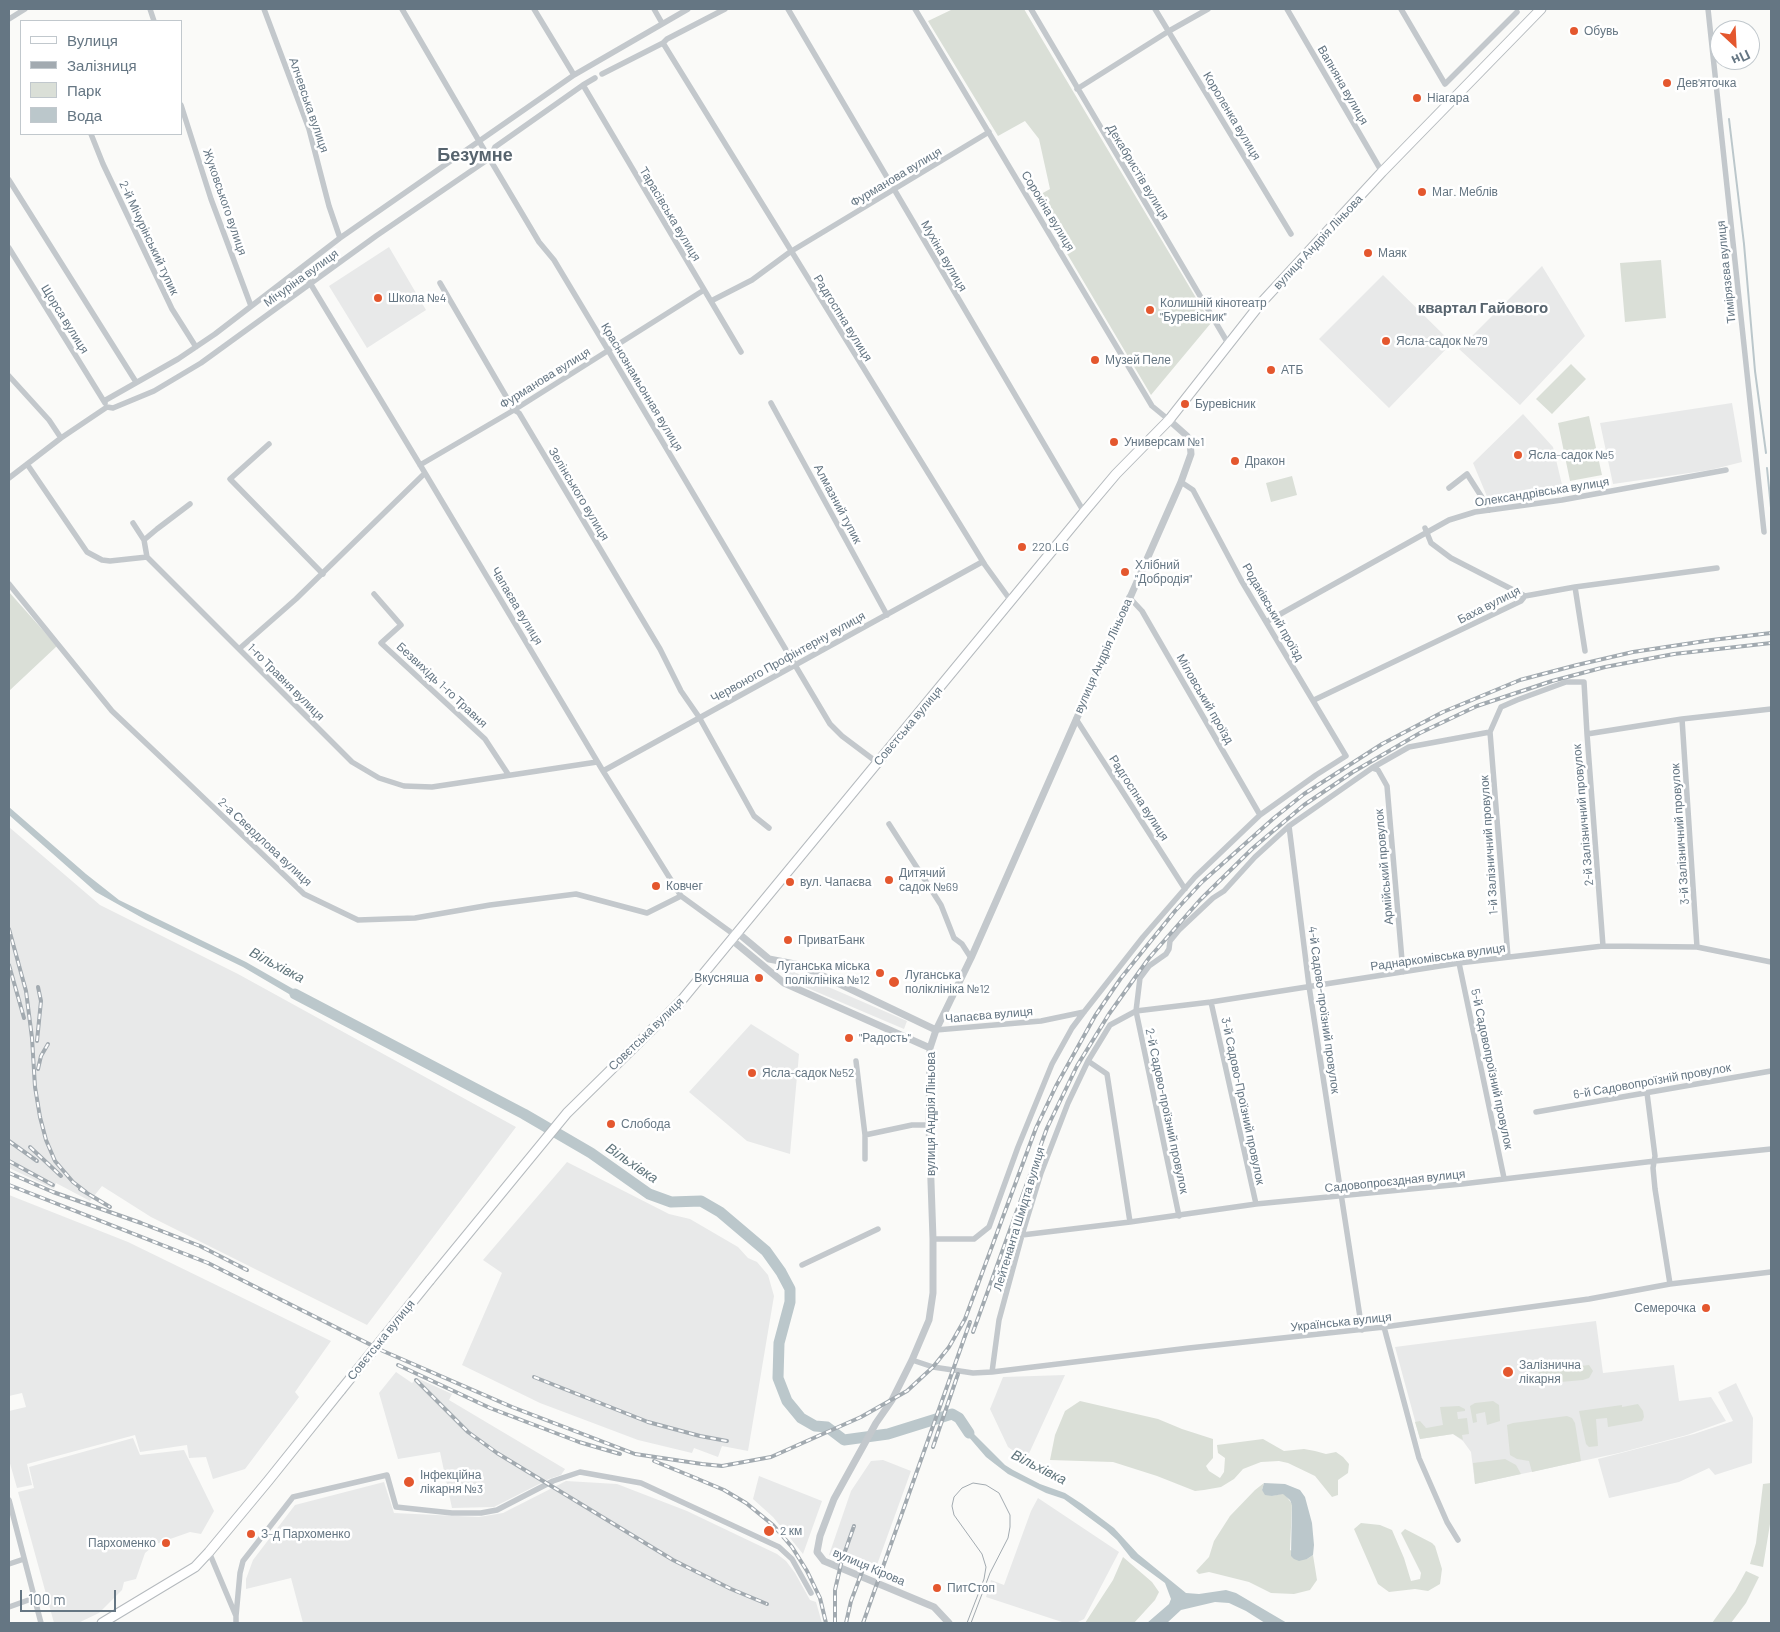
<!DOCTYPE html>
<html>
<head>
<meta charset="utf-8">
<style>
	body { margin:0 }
	#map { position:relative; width:1780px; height:1632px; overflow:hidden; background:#fafaf8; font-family:Barlow,sans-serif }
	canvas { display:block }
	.frame { position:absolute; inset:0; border:10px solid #657683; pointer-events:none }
	.legend { position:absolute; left:20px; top:20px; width:162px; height:115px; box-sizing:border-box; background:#fff; border:1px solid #c1c8cd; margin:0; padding:6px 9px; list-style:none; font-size:15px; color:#657683 }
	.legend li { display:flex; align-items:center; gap:10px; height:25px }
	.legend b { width:25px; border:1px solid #c1c8cd }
	.north { position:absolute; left:1710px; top:20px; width:50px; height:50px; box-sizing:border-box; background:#fff; border:1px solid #c1c8cd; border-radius:50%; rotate:155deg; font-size:14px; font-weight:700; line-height:20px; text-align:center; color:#657683 }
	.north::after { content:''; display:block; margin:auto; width:18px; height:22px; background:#e4572e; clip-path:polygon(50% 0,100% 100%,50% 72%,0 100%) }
	.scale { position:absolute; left:20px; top:1590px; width:96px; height:22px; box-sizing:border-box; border:2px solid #657683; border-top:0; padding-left:6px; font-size:15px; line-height:18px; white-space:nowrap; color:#657683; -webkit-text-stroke:4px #fff; paint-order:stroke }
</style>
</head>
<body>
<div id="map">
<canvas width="1780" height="1632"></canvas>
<div class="frame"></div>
<ul class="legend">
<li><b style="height:6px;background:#fff"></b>Вулиця</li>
<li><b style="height:6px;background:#a2aab0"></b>Залізниця</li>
<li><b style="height:14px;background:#dadfd7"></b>Парк</li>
<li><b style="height:14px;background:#bbc7cb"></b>Вода</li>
</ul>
<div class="north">Пн</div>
<div class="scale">100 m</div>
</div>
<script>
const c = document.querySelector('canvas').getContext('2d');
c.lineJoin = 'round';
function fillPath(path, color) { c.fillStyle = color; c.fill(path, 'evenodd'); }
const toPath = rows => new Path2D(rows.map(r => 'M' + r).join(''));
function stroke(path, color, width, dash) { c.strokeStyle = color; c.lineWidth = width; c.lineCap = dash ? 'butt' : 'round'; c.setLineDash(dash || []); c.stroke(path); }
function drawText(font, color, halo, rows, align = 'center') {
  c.font = font + ' Barlow,sans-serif'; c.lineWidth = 5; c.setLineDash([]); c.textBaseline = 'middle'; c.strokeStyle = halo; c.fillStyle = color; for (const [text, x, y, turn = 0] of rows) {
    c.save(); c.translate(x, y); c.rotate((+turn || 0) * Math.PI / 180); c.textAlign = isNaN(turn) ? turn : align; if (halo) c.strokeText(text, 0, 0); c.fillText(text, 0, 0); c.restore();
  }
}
fillPath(toPath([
	[389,247,426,310,367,348,329,286],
	[1542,266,1585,336,1520,405,1459,349],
	[1383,275,1452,343,1389,408,1319,339],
	[1732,403,1742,462,1710,470,1613,484,1600,423],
	[1523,414,1553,447,1564,493,1491,506,1473,463],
	[9,827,100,905,238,974,516,1127,367,1325,151,1217,102,1186,90,1201,56,1183,54,1189,9,1168],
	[787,969,907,1021,904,1029,784,978],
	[751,1024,799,1054,790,1154,747,1141,689,1092],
	[567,1162,669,1214,690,1219,738,1247,748,1258,757,1262,768,1275,774,1296,748,1451,722,1446,718,1457,694,1448,692,1453,638,1440,540,1403,462,1365,502,1273,483,1260],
	[9,1195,128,1242,331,1341,295,1392,299,1397,245,1469,213,1479,206,1457,189,1458,187,1445,140,1452,135,1435,27,1464,32,1485,17,1488,9,1460,9,1411,26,1407,22,1393,9,1396],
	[1596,1321,1603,1373,1674,1365,1679,1401,1711,1397,1726,1421,1687,1435,1619,1453,1475,1484,1471,1452,1463,1441,1453,1434,1420,1439,1395,1347],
	[396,1372,412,1383,417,1378,452,1394,449,1400,565,1469,561,1475,549,1479,494,1507,452,1508,440,1452,398,1459,379,1393],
	[1065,1375,1026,1460,1008,1447,990,1409,1003,1377],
	[1736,1383,1753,1418,1752,1463,1715,1475,1709,1468,1679,1482,1609,1498,1598,1459,1694,1434,1733,1421,1718,1392],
	[133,1438,140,1455,184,1450,214,1511,201,1534,190,1532,156,1544,145,1553,136,1579,124,1582,122,1590,99,1613,78,1623,54,1623,18,1492,34,1488,29,1467],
	[883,1460,911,1471,874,1573,829,1555,851,1491,871,1461],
	[759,1476,822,1501,803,1554,773,1517,753,1499],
	[566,1481,617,1484,687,1511,777,1554,786,1561,795,1573,810,1600,816,1602,822,1623,303,1623,291,1578,246,1589,246,1579,253,1560,295,1505,384,1482,394,1513,479,1517,503,1513],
	[1038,1498,1119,1552,1084,1619,1076,1623,1065,1623,986,1597,991,1580,1004,1585,1031,1511]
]), '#e8e9e9');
fillPath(toPath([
	[953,9,1024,9,1211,323,1151,395,1034,198,1050,189,1039,139,1025,121,998,136,928,21],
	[1661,260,1666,318,1625,322,1620,263],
	[1571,364,1586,379,1552,414,1536,399],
	[1589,416,1602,475,1570,481,1558,423],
	[1292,476,1297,495,1271,502,1266,483],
	[9,592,57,646,9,691],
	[1589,1365,1593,1371,1589,1378,1583,1380,1538,1384,1535,1381,1536,1375,1540,1371],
	[1080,1401,1158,1419,1182,1429,1213,1439,1213,1458,1206,1466,1209,1471,1220,1478,1224,1472,1225,1458,1218,1453,1217,1445,1263,1439,1284,1451,1304,1449,1315,1451,1326,1454,1336,1452,1343,1457,1349,1464,1348,1473,1338,1480,1338,1495,1332,1497,1315,1476,1288,1463,1279,1461,1261,1462,1243,1469,1234,1479,1221,1487,1204,1490,1195,1491,1157,1476,1113,1462,1050,1460,1055,1435,1065,1411],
	[1493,1401,1499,1405,1500,1421,1487,1425,1485,1412,1476,1414,1477,1422,1473,1423,1470,1406,1475,1403],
	[1638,1404,1643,1411,1644,1417,1642,1421,1608,1427,1607,1418,1596,1419,1598,1446,1589,1447,1586,1444,1579,1411,1622,1405,1622,1407],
	[1459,1406,1465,1409,1465,1411,1457,1412,1458,1419,1467,1418,1469,1434,1462,1435,1463,1440,1453,1434,1420,1439,1415,1422,1420,1421,1426,1428,1443,1425,1440,1407],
	[1567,1416,1572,1418,1575,1423,1581,1461,1532,1472,1529,1461,1517,1459,1510,1455,1507,1425,1513,1423],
	[1505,1459,1516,1465,1521,1474,1475,1484,1473,1463],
	[1264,1483,1262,1490,1272,1496,1284,1493,1292,1504,1290,1550,1307,1559,1313,1555,1317,1580,1310,1590,1294,1594,1271,1593,1249,1582,1209,1572,1199,1574,1196,1571,1209,1557,1214,1541,1230,1516,1255,1490],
	[1771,1483,1770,1524,1763,1567,1750,1564,1756,1543,1763,1484],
	[1361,1523,1380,1525,1392,1530,1404,1558,1411,1581,1420,1579,1421,1573,1401,1533,1405,1529,1432,1543,1435,1546,1442,1569,1440,1584,1428,1591,1415,1589,1389,1592,1378,1584,1354,1529],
	[1123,1557,1152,1582,1159,1592,1155,1600,1134,1623,1085,1623,1113,1580],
	[1746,1571,1759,1577,1746,1603,1731,1623,1712,1623,1735,1591]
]), '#dadfd7');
fillPath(toPath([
	[9,807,86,874,119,900,246,962,309,998,306,1004,243,967,146,920,96,892,9,815],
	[964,1421,969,1429,1005,1465,1013,1470,1040,1484,1065,1493,1082,1504,1114,1528,1138,1554,1186,1593,1199,1594,1226,1590,1236,1593,1287,1623,1265,1623,1246,1611,1229,1603,1215,1602,1181,1610,1167,1623,1147,1623,1169,1604,1171,1599,1165,1583,1131,1558,1117,1540,1106,1530,1064,1499,1046,1493,1008,1474,995,1464,986,1457,961,1428,958,1423],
	[1264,1483,1285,1484,1300,1490,1305,1497,1312,1523,1314,1545,1313,1555,1307,1559,1299,1561,1294,1559,1291,1556,1292,1505,1290,1500,1283,1494,1272,1496,1265,1495,1262,1490]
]), '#bbc7cb');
stroke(toPath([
	[1729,119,1744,244,1755,371,1766,453],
	[1767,468,1771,508]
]), '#bbc7cb', 2);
stroke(toPath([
	[295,994,524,1114,591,1153,649,1194,671,1202,701,1201,720,1212,766,1251,781,1272,790,1289,790,1302,779,1343,778,1378,787,1401,801,1418,815,1426,827,1427,844,1440,888,1434,952,1414,959,1418,969,1433]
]), '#bbc7cb', 11);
const primary = toPath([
	[430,1280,567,1113,681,1001,1084,512,1116,474,1169,420,1261,303,1382,172,1541,9],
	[102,1623,195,1567,209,1552,268,1481,341,1390]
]);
stroke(primary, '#b5babe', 11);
stroke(toPath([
	[150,9,154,21],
	[264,9,309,129,329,206,340,238],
	[402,9,479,141,539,242,554,260,608,350,830,724,842,736,878,763],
	[534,9,574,75],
	[654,9,662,23],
	[788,9,1084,512],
	[915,9,1152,406,1169,420],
	[1031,9,1229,345],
	[1155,9,1291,234],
	[1287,9,1382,172],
	[1401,9,1445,84,1517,12],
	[1708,9,1764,532],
	[9,19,25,9],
	[663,43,985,565,1011,601],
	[602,74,663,43,667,39,725,9],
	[583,85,741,352],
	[1077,89,1169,31,1208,9],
	[181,105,211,199,251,306],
	[91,134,103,164,172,309,196,347],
	[9,180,136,382],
	[9,248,105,403],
	[300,269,310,283,425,473,603,771,681,896,736,936],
	[440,283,514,410,519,413,660,649,681,691,699,717,754,816,769,828],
	[711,301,752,280,790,252,989,132],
	[9,376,49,420,61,438],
	[104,401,178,359,215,334,340,238,574,75,688,9],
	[771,403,887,615],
	[269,444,230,479,323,574],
	[27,464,87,552,102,560,110,561,147,557,352,762,379,778,404,786,432,787,597,762],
	[420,465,514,410,704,290],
	[9,478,61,438,107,407,113,408,154,391,201,363,376,236,490,158,495,147,583,85,595,78],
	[1449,488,1467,474,1490,510],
	[133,523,144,540,147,557],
	[1425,528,1431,543,1451,558,1525,596],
	[144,540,157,529,190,504],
	[9,584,112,711,187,782,304,894,358,920,415,918,490,905,576,894,647,913,681,896],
	[1575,587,1585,651],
	[374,594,401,625,381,643,485,739,508,774],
	[1129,597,1142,611,1260,815],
	[1266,622,1449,520,1475,512,1562,500,1726,470],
	[239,649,296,599,425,473],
	[1314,700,1521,601,1525,596,1575,587,1717,568],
	[1076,719,1185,889],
	[1682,719,1697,947],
	[1490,732,1508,957],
	[1587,734,1682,719,1771,709],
	[1372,768,1378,770,1387,786,1403,972],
	[603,771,982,562],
	[889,824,941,905,954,938,962,944,971,958],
	[1289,826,1309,986,1362,1330],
	[1459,963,1504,1178],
	[1211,1002,1256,1204],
	[936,1030,1041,1021,1084,1012],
	[856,1061,865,1135,865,1159],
	[1088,1061,1107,1074,1130,1222],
	[1647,1093,1655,1156,1653,1168,1655,1189,1670,1284],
	[1536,1112,1771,1071],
	[865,1135,912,1125,929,1125],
	[1179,1216,1136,1011,1140,978,1149,966,1166,954,1169,949,1170,941,1179,930,1213,898,1224,891,1255,857,1289,826,1372,768,1409,747,1490,732,1501,707,1517,700,1566,682,1584,682,1587,734,1603,946],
	[1022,1235,1130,1222,1256,1204,1462,1184,1655,1161,1771,1149],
	[933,1239,974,1239,989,1227,1018,1147,1052,1064,1072,1028,1084,1012,1143,937,1195,877,1260,815,1316,775,1346,756,1241,580,1193,490,1181,482],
	[802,1265,878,1229],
	[1384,1327,1419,1458,1447,1522,1458,1540],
	[912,1360,933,1367,973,1373,992,1372,1189,1348,1384,1327,1589,1299,1670,1284,1771,1272],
	[992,1372,999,1320,1022,1235,1041,1173,1068,1103,1088,1061,1110,1025,1136,1011,1211,1002,1459,963,1603,946,1697,947,1771,962],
	[9,1500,41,1623],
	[209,1552,236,1616,236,1623],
	[9,1564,24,1559],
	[9,1607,34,1598],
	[236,1616,240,1573,243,1561,293,1497,387,1475,396,1507,452,1513,481,1513,497,1510,553,1481,580,1472,641,1483,779,1547,792,1559,811,1593]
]), '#c3c8cc', 5.5);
stroke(toPath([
	[738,933,769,959,800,965,936,1030],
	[732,940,784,983,930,1048],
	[949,1623,934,1607,824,1561,817,1552,820,1536,834,1499,876,1423,892,1400,912,1360,929,1320,933,1293,933,1239,929,1125,930,1048,936,1030,971,958,1181,482,1191,454,1190,442,1187,436,1169,420]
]), '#c3c8cc', 7);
stroke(primary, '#fff', 9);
stroke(toPath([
	[967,1623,984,1579,986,1567,982,1554,954,1515,952,1506,954,1497,962,1488,973,1483,986,1485,999,1493,1010,1515,1010,1527,1008,1538,990,1573,971,1623]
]), '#a2aab0', 1);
const rail = toPath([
	[9,929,26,991,32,1038,35,1087,40,1117,46,1140,55,1161,73,1182,86,1192],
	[9,965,24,1018],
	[37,1041,41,1001,38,987],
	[38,1069,41,1056,48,1044],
	[9,1141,37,1161],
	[30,1147,61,1176],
	[9,1161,53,1185],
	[9,1173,53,1192,141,1223,200,1246,247,1270],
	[9,1185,208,1263,383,1351,512,1407,635,1454,702,1464,722,1466,771,1457,861,1417,907,1391,933,1367,949,1347,965,1319,1036,1128,1056,1086,1095,1016,1121,978,1175,911,1202,882,1274,818,1304,794,1382,744,1443,712,1520,680,1577,665,1633,652,1712,640,1771,633],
	[80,1189,110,1207],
	[973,1332,1047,1128,1077,1066,1109,1014,1149,958,1200,900,1253,848,1304,805,1353,772,1420,733,1477,706,1552,681,1605,667,1674,654,1771,643],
	[398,1365,490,1408,579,1442,620,1454],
	[534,1377,648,1422,700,1436,727,1441],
	[416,1380,468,1432,497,1453,673,1560,731,1589,767,1604],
	[933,1447,958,1374],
	[654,1461,698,1479],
	[693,1477,724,1490,746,1503,773,1525,792,1547,807,1571,820,1598,826,1623],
	[835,1623,835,1590,842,1560,854,1526],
	[846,1623,851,1601,865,1564],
	[863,1623,970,1322]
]);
stroke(rail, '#a2aab0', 4);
stroke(rail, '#fff', 2, [5.5]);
const primaryBridge = toPath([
	[341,1390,430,1280]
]);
stroke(primaryBridge, '#b5babe', 11, []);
stroke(primaryBridge, '#fff', 9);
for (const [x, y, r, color] of [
	[1574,31,5,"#e4572e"],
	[1667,83,5,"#e4572e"],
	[1417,98,5,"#e4572e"],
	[1422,192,5,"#e4572e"],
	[1368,253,5,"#e4572e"],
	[378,298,5,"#e4572e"],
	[1150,310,5,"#e4572e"],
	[1386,341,5,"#e4572e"],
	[1095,360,5,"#e4572e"],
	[1271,370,5,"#e4572e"],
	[1185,404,5,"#e4572e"],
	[1114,442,5,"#e4572e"],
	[1518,455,5,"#e4572e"],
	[1235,461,5,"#e4572e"],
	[1022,547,5,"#e4572e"],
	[1125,572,5,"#e4572e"],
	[889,880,5,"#e4572e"],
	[790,882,5,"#e4572e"],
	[656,886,5,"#e4572e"],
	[788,940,5,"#e4572e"],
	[880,973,5,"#e4572e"],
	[759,978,5,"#e4572e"],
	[894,982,6,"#e4572e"],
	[849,1038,5,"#e4572e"],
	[752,1073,5,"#e4572e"],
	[611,1124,5,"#e4572e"],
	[1706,1308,5,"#e4572e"],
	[1508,1372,6,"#e4572e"],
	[409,1482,6,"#e4572e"],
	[769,1531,6,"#e4572e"],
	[251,1534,5,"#e4572e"],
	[166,1543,5,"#e4572e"],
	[937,1588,5,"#e4572e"]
]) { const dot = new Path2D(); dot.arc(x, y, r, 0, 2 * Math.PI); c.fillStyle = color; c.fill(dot); stroke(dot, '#fff', 2); }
drawText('12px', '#657683', '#fff', [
	["Обувь",1584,31],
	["Дев'яточка",1677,83],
	["Ніагара",1427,98],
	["Маг. Меблів",1432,192],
	["Маяк",1378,253],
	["Школа №4",388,298],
	["Колишній кінотеатр",1160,303],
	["\"Буревісник\"",1160,317],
	["Ясла-садок №79",1396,341],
	["Музей Пеле",1105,360],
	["АТБ",1281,370],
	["Буревісник",1195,404],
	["Универсам №1",1124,442],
	["Ясла-садок №5",1528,455],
	["Дракон",1245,461],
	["220.LG",1032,547],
	["Хлібний",1135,565],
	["\"Добродія\"",1135,579],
	["Дитячий",899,873],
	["садок №69",899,887],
	["вул. Чапаєва",800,882],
	["Ковчег",666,886],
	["ПриватБанк",798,940],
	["Луганська міська",870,966,"right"],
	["поліклініка №12",870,980,"right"],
	["Луганська",905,975],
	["поліклініка №12",905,989],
	["Вкусняша",749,978,"right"],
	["\"Радость\"",859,1038],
	["Ясла-садок №52",762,1073],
	["Слобода",621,1124],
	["Семерочка",1696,1308,"right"],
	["Залізнична",1519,1365],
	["лікарня",1519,1379],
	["Інфекційна",420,1475],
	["лікарня №3",420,1489],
	["2 км",780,1531],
	["З-д Пархоменко",261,1534],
	["Пархоменко",156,1543,"right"],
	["ПитСтоп",947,1588]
], 'left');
drawText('12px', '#657683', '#fff', [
	["Вапняна вулиця",1343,85,60],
	["Алчевська вулиця",309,105,71],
	["Короленка вулиця",1232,116,59],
	["Декабристів вулиця",1138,172,59],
	["Фурманова вулиця",896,177,-31],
	["Жуковського вулиця",225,202,71],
	["Сорокіна вулиця",1048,211,59],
	["Тарасівська вулиця",670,214,59],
	["2-й Мічурінський тупик",149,238,65],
	["вулиця Андрія Ліньова",1318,242,-47],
	["Мухіна вулиця",944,256,60],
	["Тимірязєва вулиця",1726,272,-96],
	["Мічуріна вулиця",301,278,-36],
	["Радгоспна вулиця",843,318,58],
	["Щорса вулиця",65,319,58],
	["Фурманова вулиця",545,378,-32],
	["Краснознамьонная вулиця",642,387,59],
	["Олександрівська вулиця",1542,492,-9],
	["Зелінського вулиця",579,494,59],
	["Алмазний тупик",838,504,62],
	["Баха вулиця",1489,605,-27],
	["Чапаєва вулиця",517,606,59],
	["Родаківський проїзд",1273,612,60],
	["вулиця Андрія Ліньова",1103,656,-66],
	["Червоного Профінтерну вулиця",788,657,-29],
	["1-го Травня вулиця",286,682,45],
	["Безвихідь 1-го Травня",442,685,43],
	["Міловський проїзд",1205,699,60],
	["Совєтська вулиця",908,726,-50],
	["Радгоспна вулиця",1139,798,57],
	["2-й Залізничний провулок",1583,815,-95],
	["3-й Залізничний провулок",1680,834,-94],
	["2-а Свердлова вулиця",265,842,43],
	["1-й Залізничний провулок",1489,845,-94],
	["Армійський провулок",1384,867,-95],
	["Раднаркомівська вулиця",1438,957,-8],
	["4-й Садово-проїзний провулок",1324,1010,82],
	["Чапаєва вулиця",989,1015,-5],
	["Совєтська вулиця",646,1034,-44],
	["5-й Садовопроїзний провулок",1492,1069,78],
	["6-й Садовопроїзній провулок",1652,1081,-10],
	["3-й Садово-Проїзний провулок",1243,1101,78],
	["2-й Садово-проїзний провулок",1167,1111,78],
	["вулиця Андрія Ліньова",931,1114,-90],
	["Садовопроєздная вулиця",1395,1181,-6],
	["Лейтенанта Шмідта вулиця",1019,1219,-73],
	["Українська вулиця",1341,1322,-6],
	["Совєтська вулиця",381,1340,-51],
	["вулиця Кірова",869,1567,23]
]);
drawText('italic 14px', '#60757c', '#fff', [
	["Вільхівка",277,965,28],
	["Вільхівка",632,1163,34],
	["Вільхівка",1039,1467,27]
]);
drawText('bold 15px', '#57646e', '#fff', [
	["квартал Гайового",1483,308]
]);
drawText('bold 18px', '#57646e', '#fff', [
	["Безумне",475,155]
]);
</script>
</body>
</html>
